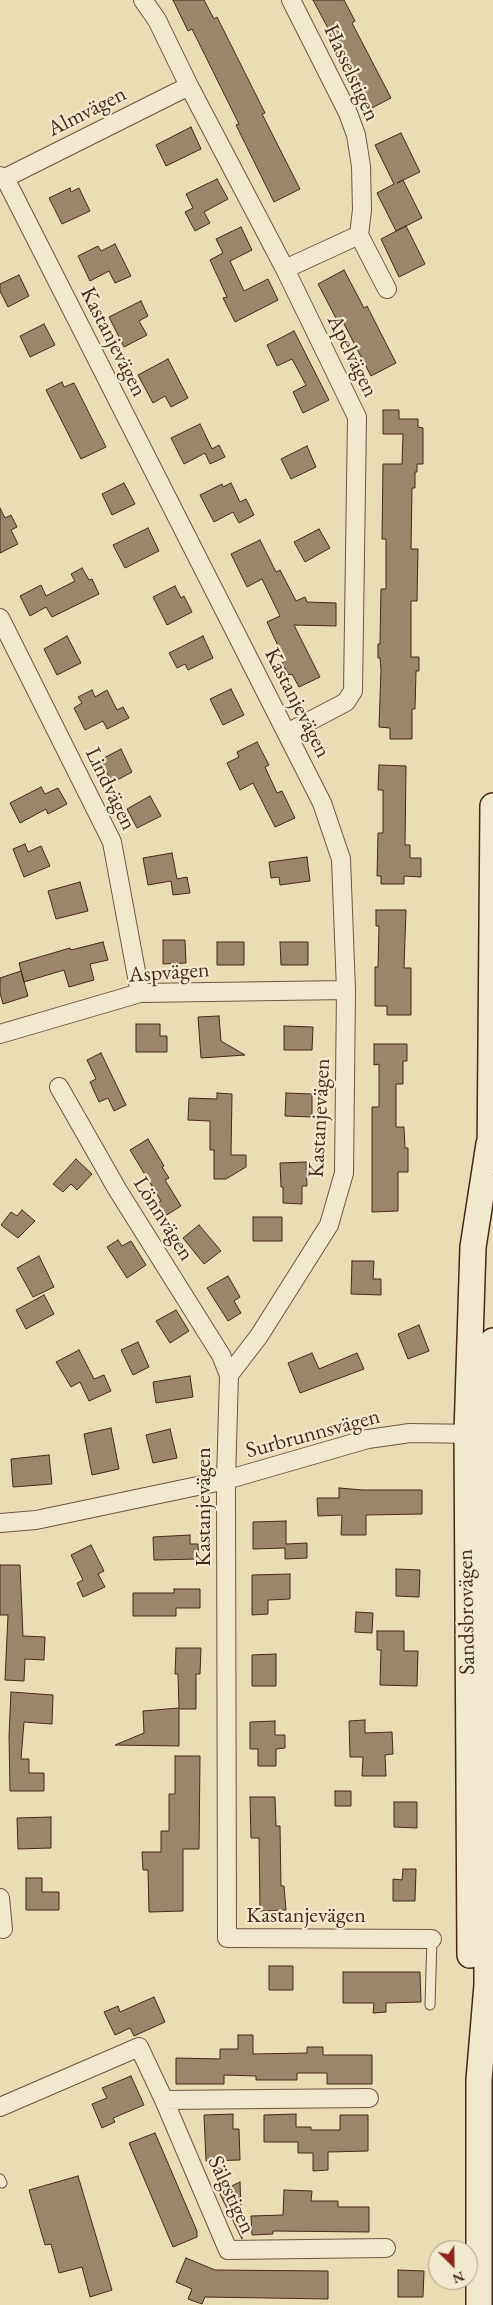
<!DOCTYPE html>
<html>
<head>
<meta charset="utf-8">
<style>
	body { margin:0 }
	#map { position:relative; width:493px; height:2305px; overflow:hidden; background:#e9ddb4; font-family:"EB Garamond",serif }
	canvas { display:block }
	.north { position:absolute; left:428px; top:2240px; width:50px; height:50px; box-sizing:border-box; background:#f1e9ce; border:1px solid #ad9c86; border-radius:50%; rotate:157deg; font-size:14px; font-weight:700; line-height:20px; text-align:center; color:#472819 }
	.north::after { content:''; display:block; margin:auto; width:18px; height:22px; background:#8f2418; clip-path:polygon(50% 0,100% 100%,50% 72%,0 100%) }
</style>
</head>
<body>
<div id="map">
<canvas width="493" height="2305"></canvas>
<div class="north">N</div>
</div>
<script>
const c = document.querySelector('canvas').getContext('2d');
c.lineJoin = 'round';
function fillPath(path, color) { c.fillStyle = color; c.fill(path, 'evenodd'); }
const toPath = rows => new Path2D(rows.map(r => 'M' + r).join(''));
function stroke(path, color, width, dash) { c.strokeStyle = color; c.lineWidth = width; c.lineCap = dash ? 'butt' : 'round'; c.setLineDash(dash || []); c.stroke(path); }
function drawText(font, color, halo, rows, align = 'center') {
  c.font = font + ' "EB Garamond",serif'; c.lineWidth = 4.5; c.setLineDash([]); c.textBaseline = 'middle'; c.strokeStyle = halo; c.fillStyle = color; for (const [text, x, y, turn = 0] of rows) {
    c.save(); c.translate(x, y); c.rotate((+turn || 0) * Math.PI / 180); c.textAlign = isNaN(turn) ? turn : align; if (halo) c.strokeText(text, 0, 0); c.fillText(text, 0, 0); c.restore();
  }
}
const building = toPath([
	[173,0,204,0,214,19,217,17,265,113,262,114,300,189,274,202,236,125,239,124,192,29,188,31,173,0],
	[313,0,344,0,355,21,352,23,391,98,368,110,328,33,330,32,313,0],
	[191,127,201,149,166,166,156,145,191,127],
	[401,133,420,172,397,183,403,180,422,218,396,231,377,193,394,184,375,145,401,133],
	[217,179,228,199,204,212,210,223,195,231,185,212,193,208,186,194,217,179],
	[70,188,71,192,79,188,90,211,62,224,49,198,70,188],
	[406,226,425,264,399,277,381,239,406,226],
	[241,227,252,250,230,261,244,291,268,279,278,300,235,322,223,298,227,297,210,260,223,253,216,239,241,227],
	[115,244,131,276,115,283,109,271,90,281,78,256,98,246,101,251,115,244],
	[344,270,364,308,367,306,396,363,371,376,342,320,338,322,318,284,344,270],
	[19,275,29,296,8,307,0,291,0,284,19,275],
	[141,301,148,316,139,321,147,335,124,347,109,317,141,301],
	[44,324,55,345,30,357,20,336,44,324],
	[294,331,329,400,303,413,293,392,306,385,292,359,277,366,267,345,294,331],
	[168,359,188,398,171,407,165,396,153,403,138,375,168,359],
	[62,382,64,387,74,383,106,447,81,459,46,390,62,382],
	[383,410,399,410,399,419,418,419,418,427,423,428,423,464,417,464,417,472,415,472,415,488,412,488,411,549,418,549,417,601,411,601,411,657,419,657,419,671,416,671,415,709,412,709,412,739,390,739,390,728,379,727,381,670,380,658,378,658,378,644,380,644,381,589,386,589,386,539,382,539,383,464,402,464,403,434,383,434,383,410],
	[200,424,212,449,219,445,225,457,210,464,205,453,184,464,171,438,200,424],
	[307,446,316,467,291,479,281,459,307,446],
	[124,483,135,504,112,515,102,494,124,483],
	[231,483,240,502,246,499,254,515,239,523,233,512,214,522,200,495,222,484,223,487,231,483],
	[0,508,5,518,11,515,17,527,11,530,18,544,0,553,0,508],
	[148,528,159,551,125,568,113,545,148,528],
	[319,529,330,548,305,562,294,542,319,529],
	[260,540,276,572,280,570,296,601,305,597,307,602,336,603,336,626,294,625,320,677,299,687,292,674,289,675,282,663,285,661,267,622,280,616,262,579,247,587,231,554,260,540],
	[82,568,89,580,92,579,99,594,52,617,46,607,30,616,20,596,41,585,46,596,75,581,71,574,82,568],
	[175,586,181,598,184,596,192,612,167,625,153,597,175,586],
	[67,636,81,663,57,675,44,649,67,636],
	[203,636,213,658,188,670,185,664,177,668,169,653,203,636],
	[231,689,244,715,223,725,210,699,231,689],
	[92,690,95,697,107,690,117,710,123,707,129,718,107,729,103,721,85,730,74,708,82,703,78,697,92,690],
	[257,742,269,765,265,767,277,793,282,791,295,818,275,827,253,783,240,790,227,763,239,757,237,752,257,742],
	[121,749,132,772,112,783,100,760,121,749],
	[379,765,406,766,405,845,410,845,410,858,421,858,421,877,404,876,404,884,381,884,381,876,377,876,378,833,383,833,383,790,378,790,379,765],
	[41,787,45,794,58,788,67,804,48,814,46,809,20,823,10,803,41,787],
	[150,796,161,816,137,828,127,809,150,796],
	[25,844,28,852,41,846,50,866,24,877,13,849,25,844],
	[172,853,177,879,187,877,190,893,173,895,171,881,148,885,143,858,172,853],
	[307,857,310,881,280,885,279,877,271,878,269,862,307,857],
	[80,882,88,911,56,919,48,891,80,882],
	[376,910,406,910,404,968,411,968,411,1015,387,1015,387,1006,375,1006,375,967,378,967,379,926,376,926,376,910],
	[163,940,185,940,186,963,163,964,163,940],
	[103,942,108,960,90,964,94,980,69,987,64,970,24,982,19,963,70,948,71,950,103,942],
	[217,942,244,942,244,965,217,965,217,942],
	[280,942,308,942,308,965,281,965,280,942],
	[21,971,28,996,3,1004,0,993,0,978,21,971],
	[219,1016,221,1041,245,1055,201,1058,198,1017,219,1016],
	[136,1024,160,1024,160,1036,167,1036,167,1052,136,1052,136,1024],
	[284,1026,313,1027,312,1050,284,1050,284,1026],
	[374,1044,407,1044,407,1061,403,1061,403,1084,396,1084,396,1127,404,1127,405,1148,408,1148,408,1172,398,1172,398,1211,372,1212,372,1107,379,1107,379,1064,374,1065,374,1044],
	[101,1053,126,1105,114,1111,108,1098,99,1102,90,1082,96,1079,87,1060,101,1053],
	[217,1093,232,1094,231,1155,246,1155,246,1167,226,1179,214,1179,214,1150,210,1150,210,1121,188,1120,189,1098,217,1099,217,1093],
	[286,1093,312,1094,312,1117,285,1116,286,1093],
	[148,1139,164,1166,162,1167,169,1178,165,1180,181,1206,162,1218,154,1205,161,1201,130,1150,148,1139],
	[76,1159,92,1174,77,1190,71,1184,63,1192,53,1184,76,1159],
	[306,1162,307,1186,302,1186,302,1204,283,1203,283,1187,281,1187,280,1163,306,1162],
	[22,1210,35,1221,18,1238,1,1225,11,1212,17,1216,22,1210],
	[253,1217,282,1217,282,1241,253,1241,253,1217],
	[199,1225,221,1251,204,1264,183,1238,199,1225],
	[118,1240,122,1246,131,1241,146,1265,127,1278,107,1247,118,1240],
	[39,1256,54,1287,33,1297,17,1268,39,1256],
	[352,1261,374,1261,373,1279,381,1279,381,1295,351,1294,352,1261],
	[228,1276,240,1297,234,1301,241,1313,228,1321,207,1288,228,1276],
	[44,1295,54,1314,26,1329,16,1310,44,1295],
	[176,1310,189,1331,170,1343,156,1321,176,1310],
	[419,1325,429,1351,408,1359,398,1334,419,1325],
	[138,1342,149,1367,133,1375,121,1350,138,1342],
	[79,1350,94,1379,104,1375,111,1391,89,1401,80,1382,71,1387,56,1362,79,1350],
	[312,1353,319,1369,357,1353,364,1369,300,1393,288,1363,312,1353],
	[190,1376,193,1397,156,1403,153,1382,190,1376],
	[111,1428,119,1469,92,1475,84,1434,111,1428],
	[170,1429,177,1458,153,1463,146,1435,170,1429],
	[49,1455,52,1484,13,1487,11,1459,49,1455],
	[339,1488,363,1490,422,1490,422,1514,366,1515,366,1535,341,1535,342,1515,318,1516,317,1498,339,1498,339,1488],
	[286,1521,286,1544,307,1543,307,1558,285,1559,285,1548,253,1549,253,1522,286,1521],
	[190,1535,190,1544,198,1544,199,1559,154,1560,153,1537,190,1535],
	[91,1545,104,1571,98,1574,105,1587,83,1597,77,1583,83,1580,71,1555,91,1545],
	[0,1565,20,1565,23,1636,45,1637,44,1660,25,1659,24,1681,5,1680,8,1615,0,1615,0,1565],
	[396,1569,420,1570,419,1597,396,1596,396,1569],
	[290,1574,290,1599,268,1600,268,1614,252,1615,252,1575,290,1574],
	[174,1589,200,1589,200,1608,176,1608,176,1616,133,1616,133,1593,174,1593,174,1589],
	[356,1612,373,1613,372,1633,355,1632,356,1612],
	[377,1631,404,1631,404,1651,418,1651,417,1686,380,1685,381,1650,377,1650,377,1631],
	[176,1648,201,1648,200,1674,196,1674,196,1709,179,1709,179,1746,115,1745,144,1733,143,1711,179,1708,178,1674,175,1674,176,1648],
	[276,1654,276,1686,252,1686,252,1655,276,1654],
	[11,1692,53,1695,52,1724,24,1722,21,1759,29,1759,29,1773,44,1773,44,1791,10,1791,9,1736,11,1692],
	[365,1720,365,1733,392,1732,393,1754,385,1755,386,1776,362,1776,363,1757,350,1757,349,1721,365,1720],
	[275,1721,275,1735,285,1735,285,1748,276,1749,276,1766,258,1766,258,1749,250,1749,250,1722,275,1721],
	[175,1756,200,1756,199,1849,183,1849,183,1911,149,1912,148,1870,143,1870,142,1852,161,1852,161,1831,169,1831,169,1794,175,1794,175,1756],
	[335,1791,351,1791,351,1806,335,1806,335,1791],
	[250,1797,275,1797,276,1826,280,1826,281,1886,284,1886,286,1910,260,1911,259,1838,251,1838,250,1797],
	[394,1802,417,1802,417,1828,394,1827,394,1802],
	[51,1817,51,1848,18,1849,17,1818,51,1817],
	[403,1869,416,1869,415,1901,393,1901,393,1879,402,1880,403,1869],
	[26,1878,42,1878,42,1892,59,1892,59,1910,26,1910,26,1878],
	[269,1966,293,1966,293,1990,269,1990,269,1966],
	[343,1972,420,1972,421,2002,386,2003,386,2012,373,2013,374,2003,343,2003,343,1972],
	[154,1997,165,2022,134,2036,130,2028,115,2035,104,2012,118,2006,120,2012,154,1997],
	[238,2035,253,2035,253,2054,307,2053,307,2047,323,2047,323,2055,372,2055,372,2084,327,2084,327,2073,297,2073,297,2080,256,2080,256,2076,224,2075,224,2084,176,2084,176,2058,220,2059,220,2049,238,2049,238,2035],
	[131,2076,144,2105,113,2118,115,2122,102,2128,92,2104,107,2098,102,2088,131,2076],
	[233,2114,233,2129,239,2129,240,2160,206,2161,204,2115,233,2114],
	[296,2114,296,2127,311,2127,311,2130,340,2130,340,2115,368,2115,368,2151,328,2152,328,2170,313,2171,313,2153,298,2153,298,2142,264,2142,264,2115,296,2114],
	[155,2133,197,2231,197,2237,173,2247,129,2143,155,2133],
	[78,2176,112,2290,90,2297,82,2267,59,2273,51,2244,45,2245,29,2190,78,2176],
	[240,2182,242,2239,219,2192,240,2182],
	[284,2190,312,2191,311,2201,338,2201,338,2207,369,2207,369,2232,273,2231,273,2234,252,2235,251,2216,283,2215,284,2190],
	[186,2258,215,2270,328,2271,328,2299,205,2297,202,2304,188,2299,192,2289,176,2282,186,2258],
	[398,2270,424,2271,423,2297,398,2297,398,2270]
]);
fillPath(building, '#9b866a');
stroke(building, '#472819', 1);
const lane = toPath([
	[430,2005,432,1939],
	[0,2179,2,2183]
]);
const street = toPath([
	[143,0,157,20,189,86,285,269,357,417,353,691,346,702,287,733],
	[0,176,5,178,322,803,341,859,346,990,344,1173,329,1225,259,1336,229,1375,226,1480,227,1938,432,1939],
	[5,178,189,86],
	[359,235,387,289],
	[285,269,359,235,362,210,361,166,356,135,348,113,291,0],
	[0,618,112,842,140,993],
	[0,1034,140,993,346,990],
	[59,1087,117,1189,221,1355,229,1375],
	[0,1523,36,1520,226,1480,368,1439,410,1433,478,1434],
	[0,1898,3,1929],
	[164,2100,369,2098],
	[0,2107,139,2047,164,2100,228,2250,386,2248]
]);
const secondary = toPath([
	[490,1162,493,806],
	[470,1955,467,1433,473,1247,489,1144],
	[479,2305,479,2080,487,1985,488,1481,492,1434,493,1341]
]);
stroke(lane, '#705540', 11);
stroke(street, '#705540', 20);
stroke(secondary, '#472819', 28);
stroke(lane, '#f1e9ce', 9);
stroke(street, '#f1e9ce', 18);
stroke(secondary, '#f1e9ce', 25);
drawText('22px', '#472819', '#f1e9ce', [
	["Hasselstigen",351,73,65],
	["Almvägen",87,112,-27],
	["Kastanjevägen",113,342,63],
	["Apelvägen",352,356,64],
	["Kastanjevägen",297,703,63],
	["Lindvägen",110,789,64],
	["Aspvägen",169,973,-4],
	["Kastanjevägen",320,1118,-87],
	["Lönnvägen",163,1219,58],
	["Surbrunnsvägen",313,1434,-15],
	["Kastanjevägen",204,1507,-90],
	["Sandsbrovägen",467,1612,-91],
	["Kastanjevägen",306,1916],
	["Sälgstigen",231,2195,65]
]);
</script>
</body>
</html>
